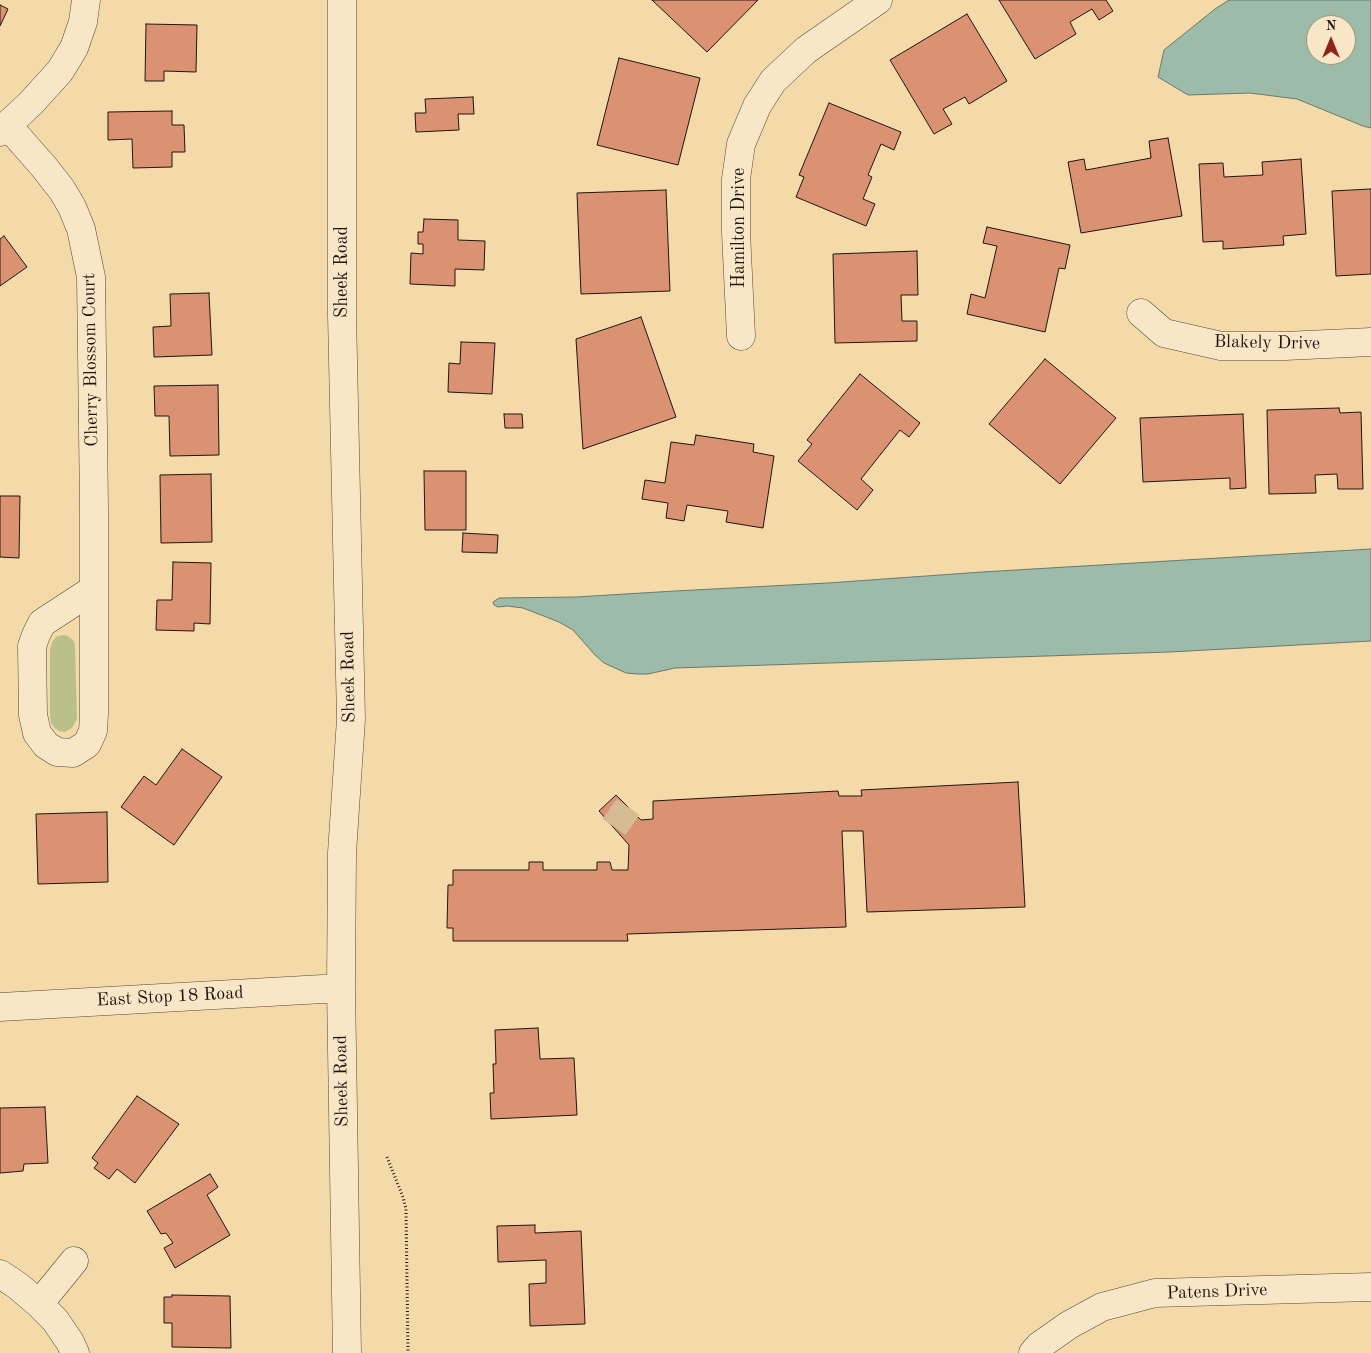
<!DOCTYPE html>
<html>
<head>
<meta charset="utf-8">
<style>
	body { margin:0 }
	#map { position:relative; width:1371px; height:1353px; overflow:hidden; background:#f4daa9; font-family:"Old Standard TT",serif }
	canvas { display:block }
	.north { position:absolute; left:1306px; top:15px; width:50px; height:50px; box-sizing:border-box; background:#f8e7c7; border:1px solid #a2937e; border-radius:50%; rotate:0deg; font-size:14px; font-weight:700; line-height:20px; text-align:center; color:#201510 }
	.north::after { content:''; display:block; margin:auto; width:18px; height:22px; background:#8f2418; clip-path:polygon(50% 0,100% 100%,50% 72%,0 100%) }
</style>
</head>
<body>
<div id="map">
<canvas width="1371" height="1353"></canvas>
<div class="north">N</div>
</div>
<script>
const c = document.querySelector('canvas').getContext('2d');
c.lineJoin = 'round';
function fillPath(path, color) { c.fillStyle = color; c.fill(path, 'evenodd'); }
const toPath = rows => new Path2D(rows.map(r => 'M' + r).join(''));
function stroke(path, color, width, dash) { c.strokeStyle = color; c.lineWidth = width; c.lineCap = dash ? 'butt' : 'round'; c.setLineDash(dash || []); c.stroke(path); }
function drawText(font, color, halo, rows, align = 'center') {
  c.font = font + ' "Old Standard TT",serif'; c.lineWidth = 4; c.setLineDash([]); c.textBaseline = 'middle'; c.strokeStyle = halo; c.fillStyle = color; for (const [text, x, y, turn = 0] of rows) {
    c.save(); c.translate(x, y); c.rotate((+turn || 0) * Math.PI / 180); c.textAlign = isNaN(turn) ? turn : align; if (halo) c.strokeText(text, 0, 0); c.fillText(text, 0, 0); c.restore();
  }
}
fillPath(toPath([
	[64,635,68,636,73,640,75,645,77,719,72,728,65,732,59,731,55,728,51,723,50,717,50,650,52,642,57,636]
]), '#bac089');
const water = toPath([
	[1229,0,1371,0,1371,128,1363,126,1297,99,1250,93,1188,95,1158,77,1164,50,1215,9,1229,0],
	[1316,25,1346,25,1346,55,1316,55,1316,25],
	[1371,549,1371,641,1170,652,675,668,648,674,638,674,626,673,604,663,595,655,573,630,559,622,523,608,507,606,498,607,494,605,493,602,499,598,576,597,675,591,828,583,982,572,1371,549]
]);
fillPath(water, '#9cbba9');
stroke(water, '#6a796c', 1);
const building = toPath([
	[652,0,758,0,707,52,652,0],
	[999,0,1106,0,1113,11,1099,20,1092,9,1070,22,1076,34,1035,59,999,0],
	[0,5,8,9,0,26,0,5],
	[967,14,1007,81,969,104,965,97,943,109,952,124,934,134,890,60,967,14],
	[146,24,197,25,196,72,164,71,164,81,145,81,146,24],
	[619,58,700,78,678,165,597,145,619,58],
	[473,97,474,114,458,114,459,130,416,132,415,113,426,113,425,99,473,97],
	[829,103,901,132,894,150,881,144,868,175,872,177,863,199,875,204,866,226,796,197,804,177,799,175,829,103],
	[172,111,172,125,184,125,185,152,172,152,172,167,133,168,132,139,108,140,108,112,172,111],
	[1168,138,1182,216,1081,233,1068,162,1084,159,1086,170,1151,158,1149,141,1168,138],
	[1301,159,1306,234,1283,236,1284,245,1223,249,1223,241,1203,242,1199,164,1223,163,1224,177,1263,175,1262,162,1301,159],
	[1371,189,1371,274,1336,276,1332,191,1371,189],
	[666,190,670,291,581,294,577,193,666,190],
	[424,219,458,220,458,240,485,241,484,270,455,269,455,286,410,284,411,253,423,254,423,244,418,244,418,232,423,232,424,219],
	[987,227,1070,245,1065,269,1059,268,1045,332,967,314,971,294,985,298,997,246,983,243,987,227],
	[4,236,27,267,0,286,0,239,4,236],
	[917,251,918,295,901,295,902,321,917,321,917,341,835,343,833,254,917,251],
	[209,293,212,355,154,357,153,327,171,326,170,294,209,293],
	[641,317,676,417,583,449,576,339,641,317],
	[461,342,495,343,492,394,448,392,449,363,460,364,461,342],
	[1045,359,1116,418,1060,484,989,424,1045,359],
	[860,374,920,423,909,437,900,430,861,479,873,490,857,510,798,461,812,444,807,440,860,374],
	[218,385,219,455,170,456,169,416,155,416,154,386,218,385],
	[1339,408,1340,413,1361,412,1363,489,1338,489,1337,474,1315,475,1316,493,1269,494,1267,410,1339,408],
	[504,414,522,414,523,428,505,428,504,414],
	[1243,414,1246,488,1230,489,1230,478,1143,482,1140,418,1243,414],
	[696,435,754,444,753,452,774,456,763,528,726,522,728,511,687,505,684,521,666,518,668,503,642,499,645,480,665,483,671,442,694,445,696,435],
	[424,471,466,471,466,530,425,530,424,471],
	[211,474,212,542,161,543,160,475,211,474],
	[0,496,20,496,19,558,0,557,0,496],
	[463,533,498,535,497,553,462,552,463,533],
	[173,562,211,563,210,624,194,623,194,631,156,630,157,600,172,600,173,562],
	[182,749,222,777,174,845,121,807,144,776,156,785,182,749],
	[1018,782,1025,907,867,912,863,831,842,831,846,927,627,934,628,941,453,941,453,928,447,928,448,885,453,885,453,870,529,870,529,862,543,862,543,870,597,870,597,862,610,862,612,870,628,870,629,845,599,811,616,795,641,820,653,819,653,801,838,791,839,796,862,796,861,790,1018,782],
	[107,812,108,882,38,884,36,814,107,812],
	[538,1028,540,1059,574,1058,577,1115,491,1119,490,1093,494,1093,493,1064,496,1064,495,1030,538,1028],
	[137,1096,179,1124,135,1183,117,1169,109,1179,94,1168,98,1163,92,1158,137,1096],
	[45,1107,48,1163,24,1164,23,1171,0,1173,0,1108,45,1107],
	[210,1174,218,1187,207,1195,230,1235,175,1268,164,1248,173,1243,166,1233,161,1234,147,1211,210,1174],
	[535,1225,535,1233,581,1231,585,1324,530,1326,529,1284,546,1283,546,1260,498,1262,497,1226,535,1225],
	[172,1295,230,1296,231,1348,172,1347,172,1323,164,1323,164,1297,172,1297,172,1295]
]);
fillPath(building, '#db9272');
stroke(building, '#201510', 1);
stroke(toPath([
	[614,827,628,807]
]), '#d4bc92', 28, [28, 14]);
const minor = toPath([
	[342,0,342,315,351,719,342,853,341,988,347,1353],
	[8,126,44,167,62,190,72,207,81,229,91,277,94,508,94,714,93,731,87,744,73,753,57,752,46,745,37,733,33,715,32,646,36,635,42,623,94,589],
	[0,132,31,103,60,71,74,48,83,22,86,0],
	[1141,313,1164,333,1221,346,1285,346,1371,342],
	[741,336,736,233,736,179,741,144,757,106,773,81,806,50,878,0],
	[0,1007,341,988],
	[0,1274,18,1286,39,1304,55,1320,70,1342,75,1353],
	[39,1304,74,1261],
	[1033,1353,1039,1346,1069,1325,1102,1307,1155,1293,1371,1287]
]);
stroke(minor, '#554636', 29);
stroke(toPath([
	[387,1157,403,1197,406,1209,408,1353]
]), '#201510', 3, [1, 2.5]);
stroke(minor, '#f8e7c7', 28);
drawText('18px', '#201510', '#f8e7c7', [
	["Hamilton Drive",739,228,-90],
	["Sheek Road",342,272,-90],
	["Blakely Drive",1267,343,1],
	["Cherry Blossom Court",91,360,-91],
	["Sheek Road",349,677,-91],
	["East Stop 18 Road",170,997,-3],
	["Sheek Road",342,1081,-91],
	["Patens Drive",1217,1292,-2]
]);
</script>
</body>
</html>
